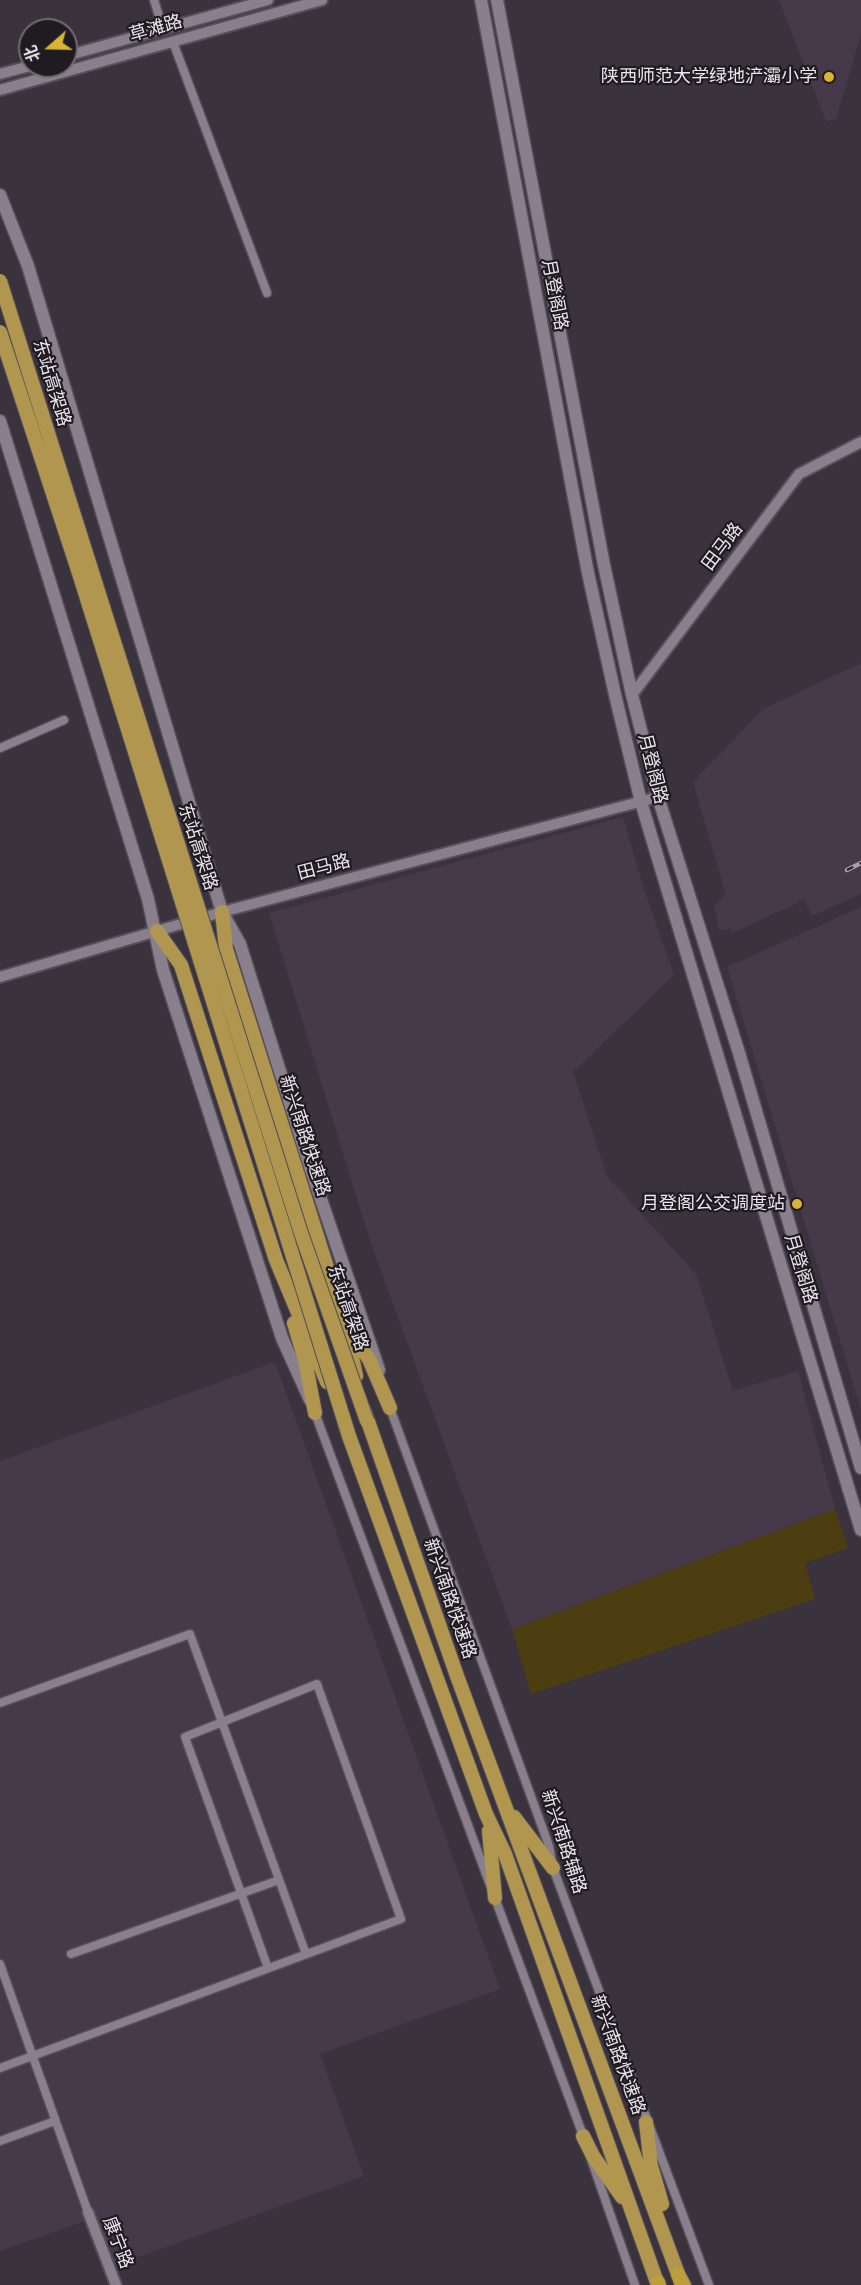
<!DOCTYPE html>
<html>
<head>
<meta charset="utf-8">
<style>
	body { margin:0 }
	#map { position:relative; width:861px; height:2285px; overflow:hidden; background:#3a323d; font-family:Signika,"Noto Sans SC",sans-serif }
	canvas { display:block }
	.north { position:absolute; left:18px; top:18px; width:60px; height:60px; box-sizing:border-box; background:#1f1b20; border:2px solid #706c72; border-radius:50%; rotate:250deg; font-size:16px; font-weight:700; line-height:24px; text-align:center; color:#eae5ec }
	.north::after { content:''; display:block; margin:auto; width:21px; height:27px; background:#d9b334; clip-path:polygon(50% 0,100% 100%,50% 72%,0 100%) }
</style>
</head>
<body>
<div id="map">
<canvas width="861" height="2285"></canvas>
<div class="north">北</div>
</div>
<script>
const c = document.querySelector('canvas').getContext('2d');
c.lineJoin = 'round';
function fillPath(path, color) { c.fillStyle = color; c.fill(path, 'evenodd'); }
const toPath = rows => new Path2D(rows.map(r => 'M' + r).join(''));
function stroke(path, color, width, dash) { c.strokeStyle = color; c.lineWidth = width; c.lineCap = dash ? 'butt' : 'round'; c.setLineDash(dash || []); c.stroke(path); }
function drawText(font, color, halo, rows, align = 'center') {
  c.font = font + ' Signika,"Noto Sans SC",sans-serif'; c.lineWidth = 4.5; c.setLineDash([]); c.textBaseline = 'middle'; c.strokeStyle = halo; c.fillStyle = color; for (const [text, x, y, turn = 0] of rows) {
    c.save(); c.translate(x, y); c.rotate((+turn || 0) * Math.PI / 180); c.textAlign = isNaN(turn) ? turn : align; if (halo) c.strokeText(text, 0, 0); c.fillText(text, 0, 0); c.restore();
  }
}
fillPath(toPath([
	[779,0,861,0,861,34,836,119,826,121],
	[861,663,861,894,812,916,804,900,732,933,731,928,719,931,714,905,726,895,693,782,763,709],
	[623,817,645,892,674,975,573,1072,607,1176,696,1274,733,1391,798,1371,835,1509,512,1629,370,1241,269,913],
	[861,907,861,1410,727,967],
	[275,1362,500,1989,320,2054,364,2176,105,2269,88,2220,0,2251,0,1461]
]), '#463a4a');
fillPath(toPath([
	[835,1509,848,1548,805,1563,815,1599,531,1694,512,1629]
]), '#4c3e10');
const minor = toPath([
	[154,0,163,29],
	[173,42,267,293],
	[0,748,64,720],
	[390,1408,549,1846,553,1868,709,2285],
	[315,1413,584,2138],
	[0,1703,190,1634,306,1954],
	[71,1954,279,1880],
	[0,1964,88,2212],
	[0,2068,401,1919,317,1684,185,1737,268,1968],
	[0,2141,55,2121],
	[591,2159,635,2285]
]);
const tertiary = toPath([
	[66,56,268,0],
	[0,74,30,66],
	[0,90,322,0],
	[632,695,799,474,861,442],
	[0,977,222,912,658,797],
	[88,2212,116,2285]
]);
const secondary = toPath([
	[481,0,588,573,616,699,641,802,675,915,861,1530],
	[497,0,604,565,632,695,658,797,739,1053,861,1468],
	[0,195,28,266,222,912,240,944,310,1167,379,1370],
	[0,421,148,899,163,970,282,1338,310,1400]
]);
const primary = toPath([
	[222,912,226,949,345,1324,356,1376],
	[157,931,181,965,276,1260,327,1382],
	[294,1323,305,1360,315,1413],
	[349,1331,369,1359,390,1408],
	[364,1410,457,1676,678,2274,684,2285],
	[345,1425,486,1814,505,1854,658,2285],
	[514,1817,553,1868],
	[489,1831,495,1898],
	[646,2122,651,2166,662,2204],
	[583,2136,593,2156,622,2197]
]);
const trunk = toPath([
	[678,2274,682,2285],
	[658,2282,659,2285]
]);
stroke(minor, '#554f57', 11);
stroke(tertiary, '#554f57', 14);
stroke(secondary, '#554f57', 15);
stroke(primary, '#554f57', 16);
stroke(trunk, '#554f57', 16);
stroke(minor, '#8a808d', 8);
stroke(tertiary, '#8a808d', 10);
stroke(secondary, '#8a808d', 12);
stroke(primary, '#b0964e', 14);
stroke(trunk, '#bd9e39', 14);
const rail = toPath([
	[847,870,861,863]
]);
stroke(rail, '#a59fa8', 4.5);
stroke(rail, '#1f1b20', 2, [7]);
const primaryBridge = toPath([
	[0,281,301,1233,367,1421],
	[0,332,79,573,349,1436]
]);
stroke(primaryBridge, '#554f57', 16, []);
stroke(primaryBridge, '#b0964e', 14);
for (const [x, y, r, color] of [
	[829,77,6,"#d9b334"],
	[797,1204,6,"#d9b334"]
]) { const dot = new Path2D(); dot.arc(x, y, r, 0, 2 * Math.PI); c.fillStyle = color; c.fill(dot); stroke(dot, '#1f1b20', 2); }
drawText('18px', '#eae5ec', '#1f1b20', [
	["草滩路",156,29,-16],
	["月登阁路",554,295,79],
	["东站高架路",51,383,73],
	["田马路",723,547,-53],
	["月登阁路",652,769,76],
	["东站高架路",197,847,72],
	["田马路",324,868,-15],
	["新兴南路快速路",304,1136,72],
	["月登阁路",800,1269,73],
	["东站高架路",347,1308,71],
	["新兴南路快速路",449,1599,71],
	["新兴南路辅路",563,1842,72],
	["新兴南路快速路",617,2055,70],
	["康宁路",117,2243,69]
]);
drawText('18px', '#eae5ec', '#1f1b20', [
	["陕西师范大学绿地浐灞小学",817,77],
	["月登阁公交调度站",785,1204]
], 'right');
</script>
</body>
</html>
